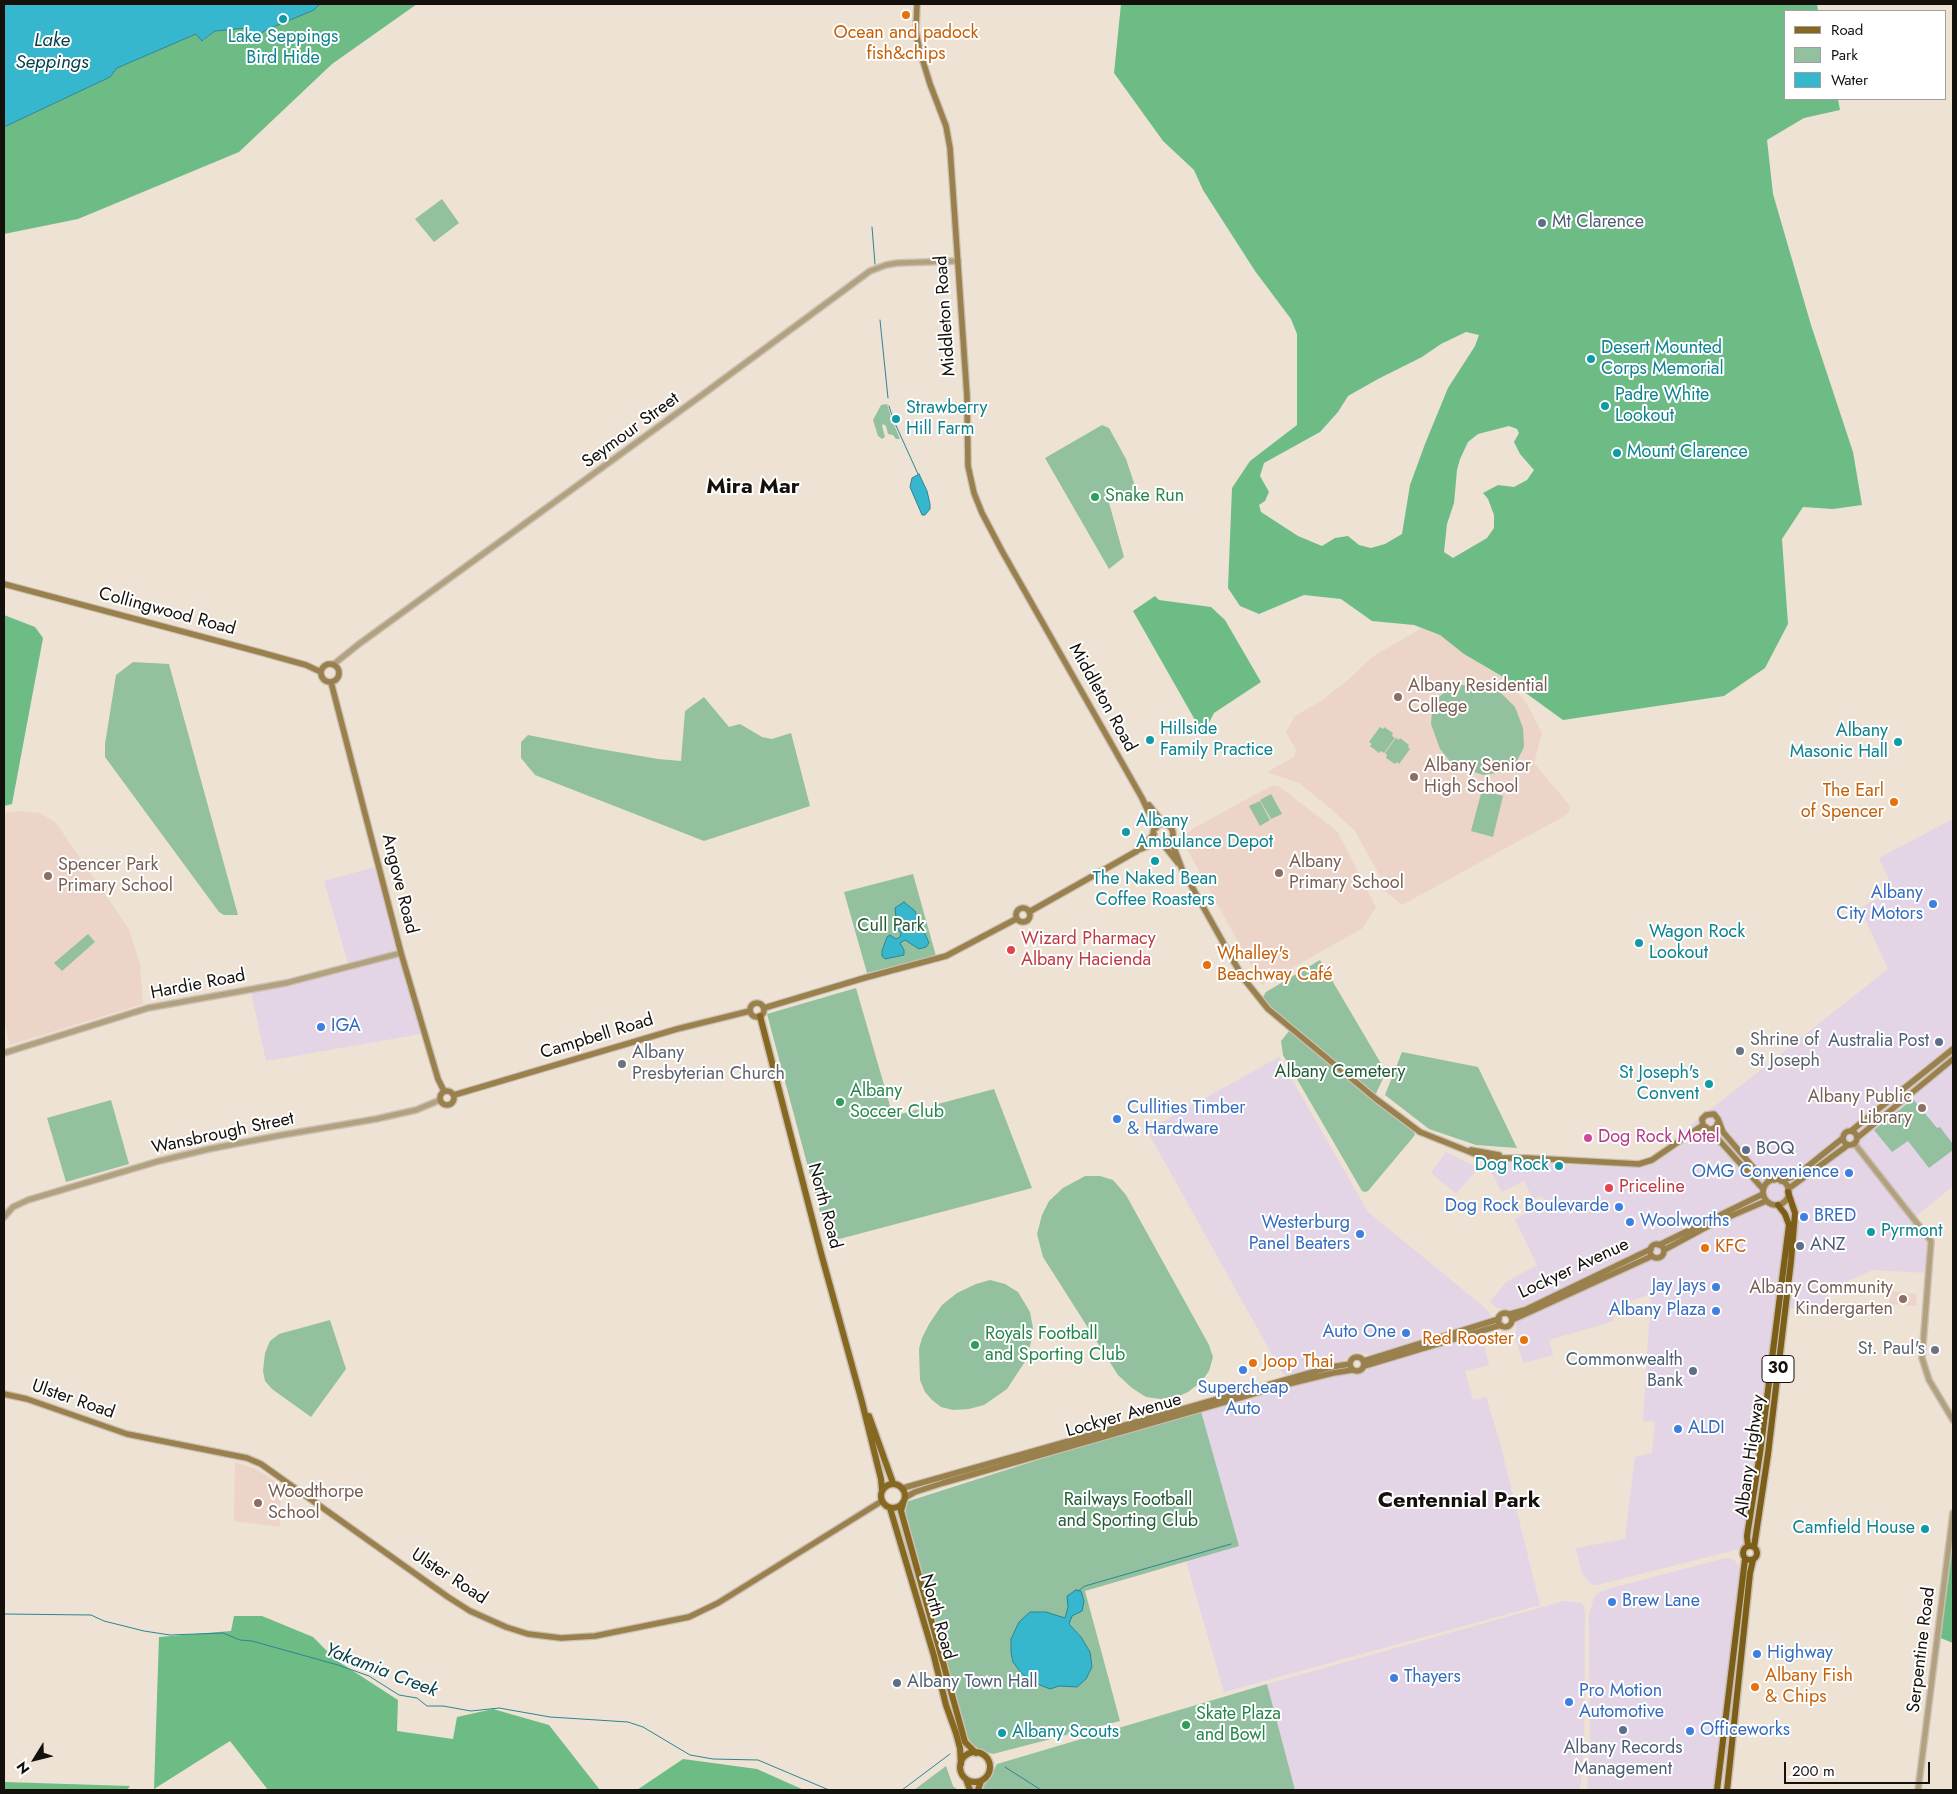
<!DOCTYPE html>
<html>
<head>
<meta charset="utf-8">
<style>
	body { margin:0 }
	#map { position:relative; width:1957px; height:1794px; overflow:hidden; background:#ede2d3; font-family:Jost,sans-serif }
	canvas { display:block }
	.frame { position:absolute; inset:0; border:5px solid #14100b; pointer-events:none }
	.legend { position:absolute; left:1784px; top:10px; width:162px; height:90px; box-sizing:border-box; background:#fff; border:1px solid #a19f9d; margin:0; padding:6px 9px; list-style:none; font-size:15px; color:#14100b }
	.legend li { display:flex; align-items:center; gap:10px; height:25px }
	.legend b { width:25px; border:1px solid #a19f9d }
	.north { position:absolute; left:10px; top:1734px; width:50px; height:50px; -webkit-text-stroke:4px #fff; paint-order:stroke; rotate:234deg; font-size:14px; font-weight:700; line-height:20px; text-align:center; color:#14100b }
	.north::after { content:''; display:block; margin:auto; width:18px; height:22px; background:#14100b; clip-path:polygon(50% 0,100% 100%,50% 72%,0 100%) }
	.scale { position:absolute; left:1784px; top:1762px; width:146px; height:22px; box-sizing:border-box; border:2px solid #14100b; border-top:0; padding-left:6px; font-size:15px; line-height:18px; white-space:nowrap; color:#14100b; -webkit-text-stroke:4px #fff; paint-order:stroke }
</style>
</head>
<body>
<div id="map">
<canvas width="1957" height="1794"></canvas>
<div class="frame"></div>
<ul class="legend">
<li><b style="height:6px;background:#876821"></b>Road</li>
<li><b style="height:14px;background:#93c19f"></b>Park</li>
<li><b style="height:14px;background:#37b7ce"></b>Water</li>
</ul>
<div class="north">N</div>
<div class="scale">200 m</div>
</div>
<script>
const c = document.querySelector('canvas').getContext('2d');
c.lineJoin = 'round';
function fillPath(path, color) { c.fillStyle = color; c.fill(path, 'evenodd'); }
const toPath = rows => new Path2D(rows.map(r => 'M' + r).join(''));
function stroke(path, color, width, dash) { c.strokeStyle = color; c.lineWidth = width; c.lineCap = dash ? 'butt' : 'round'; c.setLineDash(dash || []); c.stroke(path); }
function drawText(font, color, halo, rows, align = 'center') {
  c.font = font + ' Jost,sans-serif'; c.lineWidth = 4; c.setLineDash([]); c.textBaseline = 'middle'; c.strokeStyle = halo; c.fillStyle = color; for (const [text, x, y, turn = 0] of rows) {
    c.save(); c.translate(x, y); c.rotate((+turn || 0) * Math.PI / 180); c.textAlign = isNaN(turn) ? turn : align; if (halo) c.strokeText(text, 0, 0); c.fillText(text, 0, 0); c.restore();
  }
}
fillPath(toPath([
	[1953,819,1953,1186,1914,1218,1931,1241,1928,1273,1873,1270,1831,1288,1818,1314,1783,1306,1778,1344,1743,1548,1597,1585,1591,1584,1582,1573,1576,1548,1625,1539,1635,1457,1652,1453,1655,1422,1643,1421,1651,1294,1610,1308,1614,1321,1549,1340,1553,1355,1523,1363,1516,1339,1516,1316,1513,1311,1497,1308,1490,1302,1506,1282,1537,1265,1515,1219,1547,1203,1542,1196,1533,1199,1524,1181,1502,1192,1489,1168,1489,1162,1492,1160,1563,1165,1638,1167,1888,969,1860,908,1894,890,1879,858],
	[379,866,426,1033,266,1061,250,987,350,970,324,881],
	[1279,1057,1368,1212,1484,1307,1490,1314,1489,1319,1421,1341,1372,1355,1359,1352,1350,1354,1344,1361,1292,1377,1287,1377,1283,1374,1149,1134,1151,1129,1155,1126],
	[1446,1152,1474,1166,1477,1170,1456,1193,1431,1173],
	[1482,1335,1489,1365,1465,1371,1473,1400,1486,1397,1499,1439,1540,1605,1224,1692,1186,1561,1201,1412,1345,1372,1356,1375,1362,1373,1367,1368],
	[1726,1558,1733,1559,1738,1564,1740,1572,1713,1790,1587,1790,1590,1744,1589,1615,1594,1597,1599,1592,1608,1589],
	[1564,1601,1581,1603,1584,1606,1585,1613,1584,1745,1580,1790,1295,1790,1267,1684]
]), '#e3d4e6');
fillPath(toPath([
	[1422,628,1440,635,1464,654,1505,678,1527,704,1542,733,1534,763,1570,806,1568,814,1402,905,1384,890,1381,878,1355,831,1330,808,1299,783,1267,772,1294,757,1296,750,1286,732,1295,716,1321,701,1348,680,1372,657],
	[1271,786,1277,786,1281,788,1337,831,1376,907,1363,928,1262,985,1181,838,1194,828],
	[21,811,40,813,56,823,129,929,140,964,143,1004,10,1045,4,1020,4,813],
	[1889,1291,1917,1294,1916,1306,1889,1304],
	[235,1462,256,1469,281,1485,280,1527,234,1521]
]), '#ecd4c9');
fillPath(toPath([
	[442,199,459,223,434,242,415,219],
	[887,404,892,420,900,439,896,439,893,435,888,434,886,426,883,424,882,426,885,437,882,439,878,436,873,420,881,405],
	[1102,425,1109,428,1126,459,1138,495,1108,499,1124,557,1109,569,1045,458],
	[133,662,169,664,238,915,224,915,219,912,105,757,105,744,116,675],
	[1453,685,1484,685,1500,692,1515,707,1523,728,1524,747,1516,763,1503,772,1483,775,1453,765,1440,749,1431,724,1432,711,1439,697],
	[704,697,729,727,740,724,762,737,772,739,791,733,810,806,704,841,535,775,521,758,521,742,528,735,594,748,658,759,681,761,685,711],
	[1380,727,1383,729,1384,727,1393,733,1392,736,1395,738,1384,753,1381,751,1379,753,1370,746,1372,744,1369,742],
	[1396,738,1399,740,1400,738,1409,745,1408,747,1410,749,1399,764,1397,762,1395,764,1386,758,1387,755,1385,753],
	[1482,790,1503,796,1493,837,1471,831],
	[1271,794,1282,814,1271,819,1260,800],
	[1260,801,1270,820,1260,826,1249,806],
	[913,874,936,956,867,973,844,892],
	[88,934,95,942,62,971,54,963],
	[1320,960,1386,1072,1373,1100,1413,1130,1415,1135,1368,1191,1365,1192,1362,1191,1283,1055,1281,1041,1293,1026,1270,1007,1263,997,1266,992],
	[856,988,893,1116,994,1089,1032,1188,828,1242,767,1014],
	[1402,1052,1478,1067,1517,1148,1476,1145,1429,1129,1385,1095],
	[1913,1099,1937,1128,1940,1127,1953,1144,1953,1150,1929,1168,1908,1141,1892,1152,1874,1130],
	[111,1100,129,1164,66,1182,47,1118],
	[1085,1176,1100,1176,1113,1180,1126,1195,1209,1345,1213,1357,1209,1371,1201,1382,1188,1392,1177,1397,1161,1399,1146,1397,1132,1388,1118,1375,1043,1257,1037,1234,1042,1215,1049,1201,1063,1188],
	[990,1280,1005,1284,1018,1292,1030,1312,1033,1328,1031,1342,1026,1360,1007,1389,984,1405,969,1409,953,1410,941,1407,932,1400,925,1392,920,1380,919,1349,922,1338,929,1324,942,1305,957,1293,976,1284],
	[330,1320,346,1369,311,1417,272,1389,265,1381,263,1371,265,1353,270,1341,279,1334],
	[1200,1408,1239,1546,1085,1591,1120,1721,993,1754,976,1749,967,1740,906,1519,906,1502],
	[1267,1684,1295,1790,983,1790,984,1785,989,1779,997,1764],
	[946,1766,953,1786,958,1790,914,1790]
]), '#93c19f');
fillPath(toPath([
	[320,4,417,4,332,64,239,152,78,219,4,234,4,127,110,77,117,68,196,34,203,41,215,31,247,27,249,42,266,30,314,10],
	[1121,4,1817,4,1818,11,1786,11,1786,99,1838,99,1840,110,1804,118,1767,140,1773,194,1811,325,1853,452,1862,505,1833,509,1803,507,1782,539,1788,624,1765,668,1724,696,1563,720,1505,678,1464,654,1440,635,1414,625,1372,621,1341,599,1304,595,1259,614,1240,606,1228,588,1232,488,1250,461,1297,425,1297,334,1291,319,1255,271,1203,190,1194,170,1163,141,1114,73],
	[1466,332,1479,335,1475,346,1448,388,1425,444,1410,485,1402,534,1385,544,1371,548,1359,545,1348,536,1335,538,1322,546,1298,536,1261,512,1259,505,1265,501,1269,492,1260,476,1264,463,1320,432,1338,412,1348,396,1378,379,1422,357,1441,344],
	[1509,426,1517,429,1519,433,1514,442,1520,454,1534,470,1527,480,1514,487,1498,485,1483,493,1488,499,1494,515,1494,528,1487,538,1453,558,1444,552,1447,524,1454,503,1457,470,1460,459,1468,442,1478,434],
	[1155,596,1159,600,1211,607,1225,620,1261,682,1214,713,1203,734,1133,611],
	[4,615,35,627,43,638,12,804,4,806],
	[1949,1546,1953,1547,1953,1643,1938,1637],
	[234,1616,262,1616,313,1637,336,1660,398,1700,397,1731,453,1739,457,1717,493,1709,549,1725,600,1790,268,1790,230,1741,154,1789,159,1637,231,1631],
	[683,1759,757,1769,804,1790,637,1790],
	[4,1782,130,1786,127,1790,4,1790]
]), '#6dbc85');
const water = toPath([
	[4,4,320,4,314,10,266,30,248,42,246,28,215,31,202,41,196,34,117,68,110,77,4,127,4,4],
	[919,474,927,491,930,504,930,509,925,515,922,515,910,487,912,478,919,474],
	[904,902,915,911,929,943,926,947,919,949,905,940,900,943,904,950,904,955,885,959,882,956,882,951,887,937,890,935,896,939,900,937,901,934,897,927,895,908,904,902],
	[1076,1590,1081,1591,1084,1601,1082,1611,1072,1616,1069,1624,1081,1637,1090,1652,1092,1667,1086,1679,1077,1687,1059,1686,1050,1689,1035,1683,1021,1673,1013,1662,1011,1653,1011,1639,1019,1622,1030,1612,1046,1612,1065,1618,1068,1607,1067,1596,1076,1590]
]);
fillPath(water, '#37b7ce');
stroke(water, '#2c8594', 1);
stroke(toPath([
	[872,227,875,264],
	[880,320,888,398],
	[889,406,893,419,918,474],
	[1078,1591,1085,1586,1231,1544],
	[4,1614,91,1615,104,1621,144,1631,170,1635,223,1633,240,1640,252,1641,338,1665,369,1676,399,1695,417,1698,427,1706,443,1706,471,1711,499,1708,550,1717,628,1722,643,1727,690,1755,713,1759,758,1760,829,1790],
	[1005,1767,1041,1790],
	[902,1790,950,1754]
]), '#2c8594', 1);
const tertiary = toPath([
	[334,664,359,644,702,395,870,271,886,265,897,263,958,261],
	[4,1053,148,1008,286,983,401,953],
	[1854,1143,1931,1241,1922,1358,1929,1380,1953,1420],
	[4,1217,13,1207,28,1200,159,1161,209,1149,282,1135,376,1119,416,1110,440,1100],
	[1918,1790,1953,1513]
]);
const secondary = toPath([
	[917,4,916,31,919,48,930,84,946,126,950,148,967,396,968,466,974,493,982,513,1002,551,1142,798,1156,828],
	[4,584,263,653,306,665,321,672],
	'321 673a9 9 0 1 1 18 0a9 9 0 1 1-18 0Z',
	[331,682,401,953,438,1079,444,1091],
	[1149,805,1164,824],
	'1153 834a10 10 0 1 1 20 0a10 10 0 1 1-20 0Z',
	[1171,840,1182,869,1234,962,1244,979,1268,1009,1376,1099,1420,1132,1485,1158,1527,1158,1639,1164,1652,1160,1703,1125],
	[1163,844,1178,863],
	[1141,849,1157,842],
	'1016 915a7 7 0 1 1 14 0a7 7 0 1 1-14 0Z',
	[1029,912,1137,851,1154,834],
	'750 1010a7 7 0 1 1 14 0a7 7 0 1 1-14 0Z',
	[764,1008,864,978,946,956,1016,919],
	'440 1098a7 7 0 1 1 14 0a7 7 0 1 1-14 0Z',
	[454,1095,677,1029,750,1011],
	[1718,1122,1716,1127,1710,1130,1703,1125,1702,1119,1706,1115,1714,1114,1718,1119,1723,1132,1752,1166,1759,1173,1774,1180],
	[1710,1130,1763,1189],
	[1851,1131,1953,1049],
	'1843 1138a7 7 0 1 1 14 0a7 7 0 1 1-14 0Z',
	[1857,1138,1953,1059],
	[1471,1150,1499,1155],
	'1763 1192a13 13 0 1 1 26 0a13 13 0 1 1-26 0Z',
	[1781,1181,1797,1175,1843,1138],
	[1788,1189,1848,1145],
	'1650 1251a7 7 0 1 1 14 0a7 7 0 1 1-14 0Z',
	[1659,1245,1763,1194],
	[1664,1250,1712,1224,1766,1201],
	'1498 1320a7 7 0 1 1 14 0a7 7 0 1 1-14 0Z',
	[1510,1314,1525,1310,1651,1249],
	[1512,1320,1652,1256],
	'1350 1364a7 7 0 1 1 14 0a7 7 0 1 1-14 0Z',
	[1364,1361,1499,1319],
	[1364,1366,1501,1325],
	[4,1394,27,1399,127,1434,247,1458,261,1464,448,1597,470,1611,506,1627,528,1634,561,1638,595,1636,689,1617,718,1603,882,1501],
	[903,1488,1331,1367,1350,1364],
	[906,1497,915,1492,943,1483,1284,1385,1333,1373,1352,1370]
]);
const primary = toPath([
	[760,1016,821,1253,862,1402,881,1479,882,1490],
	[869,1416,893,1483],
	'881 1496a12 12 0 1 1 24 0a12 12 0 1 1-24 0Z',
	[903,1504,901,1511,965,1742,976,1753],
	[890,1508,934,1656,946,1705,956,1733,960,1748,961,1764],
	'960 1767a15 15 0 1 1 30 0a15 15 0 1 1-30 0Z',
	[966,1779,970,1790],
	[978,1790,981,1781]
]);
const trunk = toPath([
	'1743 1553a7 7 0 1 1 14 0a7 7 0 1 1-14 0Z',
	[1748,1546,1747,1536,1760,1453,1789,1225,1785,1214,1778,1205],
	[1754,1547,1768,1454,1791,1261,1795,1213,1788,1192],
	[1717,1790,1745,1559],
	[1727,1790,1750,1573,1753,1560]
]);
stroke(tertiary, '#cac0b3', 8);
stroke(secondary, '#cac0b3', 8);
stroke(primary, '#cac0b3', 9);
stroke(trunk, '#cac0b3', 9);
stroke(tertiary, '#b2a17f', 5);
stroke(secondary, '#99804c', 5.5);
stroke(primary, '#876821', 6);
stroke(trunk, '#7c5e18', 6);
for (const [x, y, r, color] of [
	[906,15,5,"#e8710a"],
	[283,19,5,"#0f9aa8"],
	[1542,223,5,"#5c6f8a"],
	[1591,359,5,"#0f9aa8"],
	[1605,406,5,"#0f9aa8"],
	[896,419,5,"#0f9aa8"],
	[1617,453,5,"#0f9aa8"],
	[1095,497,5,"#2e9e5b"],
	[1398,697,5,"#8d6e63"],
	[1150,740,5,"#0f9aa8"],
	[1898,742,5,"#0f9aa8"],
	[1414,777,5,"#8d6e63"],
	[1894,802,5,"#e8710a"],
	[1126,832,5,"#0f9aa8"],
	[1155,861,5,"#0f9aa8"],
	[1279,873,5,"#8d6e63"],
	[48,876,5,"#8d6e63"],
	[1933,904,5,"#3f7fe0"],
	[1639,943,5,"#0f9aa8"],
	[1011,950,5,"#e0444e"],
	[1207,965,5,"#e8710a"],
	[321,1027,5,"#3f7fe0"],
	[1939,1042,5,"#5c6f8a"],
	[1740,1051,5,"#6b7280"],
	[622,1064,5,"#6b7280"],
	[1709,1084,5,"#0f9aa8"],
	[840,1102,5,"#2e9e5b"],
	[1922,1108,5,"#8d6e63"],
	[1117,1119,5,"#3f7fe0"],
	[1588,1138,5,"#d1479c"],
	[1746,1150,5,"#5c6f8a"],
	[1559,1166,5,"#0f9aa8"],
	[1849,1173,5,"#3f7fe0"],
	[1609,1188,5,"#e0444e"],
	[1619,1207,5,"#3f7fe0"],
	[1804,1217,5,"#3f7fe0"],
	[1630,1222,5,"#3f7fe0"],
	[1871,1232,5,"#0f9aa8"],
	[1360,1234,5,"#3f7fe0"],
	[1800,1246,5,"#5c6f8a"],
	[1705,1248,5,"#e8710a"],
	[1716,1287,5,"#3f7fe0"],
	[1903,1299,5,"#8d6e63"],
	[1716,1311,5,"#3f7fe0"],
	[1406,1333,5,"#3f7fe0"],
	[1524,1340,5,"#e8710a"],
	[975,1345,5,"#2e9e5b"],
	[1935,1350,5,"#6b7280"],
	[1253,1363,5,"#e8710a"],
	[1243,1370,5,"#3f7fe0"],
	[1693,1371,5,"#5c6f8a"],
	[1678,1429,5,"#3f7fe0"],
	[258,1503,5,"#8d6e63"],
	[1925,1529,5,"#0f9aa8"],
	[1612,1602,5,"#3f7fe0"],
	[1757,1654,5,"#3f7fe0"],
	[1394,1678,5,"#3f7fe0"],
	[897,1683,5,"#5c6f8a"],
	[1755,1687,5,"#e8710a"],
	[1569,1702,5,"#3f7fe0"],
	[1186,1725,5,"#2e9e5b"],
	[1623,1730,5,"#5c6f8a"],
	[1690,1731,5,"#3f7fe0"],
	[1002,1733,5,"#0f9aa8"]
]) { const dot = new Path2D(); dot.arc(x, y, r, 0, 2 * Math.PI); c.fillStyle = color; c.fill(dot); stroke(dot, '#fff', 2); }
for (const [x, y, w] of [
	[1778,1369,32]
]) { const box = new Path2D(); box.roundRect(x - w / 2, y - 13.5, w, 27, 4); c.fillStyle = '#fff'; c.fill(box); stroke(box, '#14100b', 1); }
drawText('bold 16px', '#14100b', null, [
	["30",1778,1369]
]);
drawText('18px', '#c56008', '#fff', [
	["Ocean and padock",906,34,"center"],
	["fish&chips",906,55,"center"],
	["The Earl",1884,792,"right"],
	["of Spencer",1884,813,"right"],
	["Whalley's",1217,955],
	["Beachway Café",1217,976],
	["KFC",1715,1248],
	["Red Rooster",1514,1340,"right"],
	["Joop Thai",1263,1363],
	["Albany Fish",1765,1677],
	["& Chips",1765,1698]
], 'left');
drawText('18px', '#0d838f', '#fff', [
	["Lake Seppings",283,38,"center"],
	["Bird Hide",283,59,"center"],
	["Desert Mounted",1601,349],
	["Corps Memorial",1601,370],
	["Padre White",1615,396],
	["Lookout",1615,417],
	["Strawberry",906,409],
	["Hill Farm",906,430],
	["Mount Clarence",1627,453],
	["Hillside",1160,730],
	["Family Practice",1160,751],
	["Albany",1888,732,"right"],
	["Masonic Hall",1888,753,"right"],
	["Albany",1136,822],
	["Ambulance Depot",1136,843],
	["The Naked Bean",1155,880,"center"],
	["Coffee Roasters",1155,901,"center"],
	["Wagon Rock",1649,933],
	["Lookout",1649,954],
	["St Joseph's",1699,1074,"right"],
	["Convent",1699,1095,"right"],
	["Dog Rock",1549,1166,"right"],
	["Pyrmont",1881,1232],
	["Camfield House",1915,1529,"right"],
	["Albany Scouts",1012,1733]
], 'left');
drawText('18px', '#4e5e75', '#fff', [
	["Mt Clarence",1552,223],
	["Australia Post",1929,1042,"right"],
	["BOQ",1756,1150],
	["ANZ",1810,1246],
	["Commonwealth",1683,1361,"right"],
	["Bank",1683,1382,"right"],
	["Albany Town Hall",907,1683],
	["Albany Records",1623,1749,"center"],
	["Management",1623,1770,"center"]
], 'left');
drawText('18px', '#14100b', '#fff', [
	["Middleton Road",946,316,-94],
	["Seymour Street",631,431,-36],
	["Collingwood Road",167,612,15],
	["Middleton Road",1102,698,61],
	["Angove Road",399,884,76],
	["Hardie Road",198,985,-11],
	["Campbell Road",597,1037,-17],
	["Wansbrough Street",223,1134,-12],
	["North Road",824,1206,75],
	["Lockyer Avenue",1574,1269,-25],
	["Ulster Road",73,1400,19],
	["Lockyer Avenue",1124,1416,-16],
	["Albany Highway",1751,1456,-82],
	["Ulster Road",449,1577,33],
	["North Road",937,1617,74],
	["Serpentine Road",1922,1650,-83]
]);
drawText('18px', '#27864d', '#fff', [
	["Snake Run",1105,497],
	["Albany",850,1092],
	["Soccer Club",850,1113],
	["Royals Football",985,1335],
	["and Sporting Club",985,1356],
	["Skate Plaza",1196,1715],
	["and Bowl",1196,1736]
], 'left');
drawText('18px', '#785e54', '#fff', [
	["Albany Residential",1408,687],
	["College",1408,708],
	["Albany Senior",1424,767],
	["High School",1424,788],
	["Albany",1289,863],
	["Primary School",1289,884],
	["Spencer Park",58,866],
	["Primary School",58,887],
	["Albany Public",1912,1098,"right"],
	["Library",1912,1119,"right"],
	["Albany Community",1893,1289,"right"],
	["Kindergarten",1893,1310,"right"],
	["Woodthorpe",268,1493],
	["School",268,1514]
], 'left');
drawText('18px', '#366cbe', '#fff', [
	["Albany",1923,894,"right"],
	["City Motors",1923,915,"right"],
	["IGA",331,1027],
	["Cullities Timber",1127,1109],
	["& Hardware",1127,1130],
	["OMG Convenience",1839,1173,"right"],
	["Dog Rock Boulevarde",1609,1207,"right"],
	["BRED",1814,1217],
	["Woolworths",1640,1222],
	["Westerburg",1350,1224,"right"],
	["Panel Beaters",1350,1245,"right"],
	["Jay Jays",1706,1287,"right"],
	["Albany Plaza",1706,1311,"right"],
	["Auto One",1396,1333,"right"],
	["Supercheap",1243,1389,"center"],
	["Auto",1243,1410,"center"],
	["ALDI",1688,1429],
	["Brew Lane",1622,1602],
	["Highway",1767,1654],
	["Thayers",1404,1678],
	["Pro Motion",1579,1692],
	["Automotive",1579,1713],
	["Officeworks",1700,1731]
], 'left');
drawText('18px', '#215a35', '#fff', [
	["Cull Park",891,927],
	["Albany Cemetery",1340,1073],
	["Railways Football",1128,1501],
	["and Sporting Club",1128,1522]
]);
drawText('18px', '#be3a42', '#fff', [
	["Wizard Pharmacy",1021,940],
	["Albany Hacienda",1021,961],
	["Priceline",1619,1188]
], 'left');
drawText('18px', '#5b616d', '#fff', [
	["Shrine of",1750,1041],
	["St Joseph",1750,1062],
	["Albany",632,1054],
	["Presbyterian Church",632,1075],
	["St. Paul's",1925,1350,"right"]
], 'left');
drawText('18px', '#b23c85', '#fff', [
	["Dog Rock Motel",1598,1138]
], 'left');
drawText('italic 19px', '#053f49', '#fff', [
	["Lake",52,41],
	["Seppings",52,63],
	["Yakamia Creek",381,1671,21]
]);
drawText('bold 22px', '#14100b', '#fff', [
	["Mira Mar",753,488],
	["Centennial Park",1459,1502]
]);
</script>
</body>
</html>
